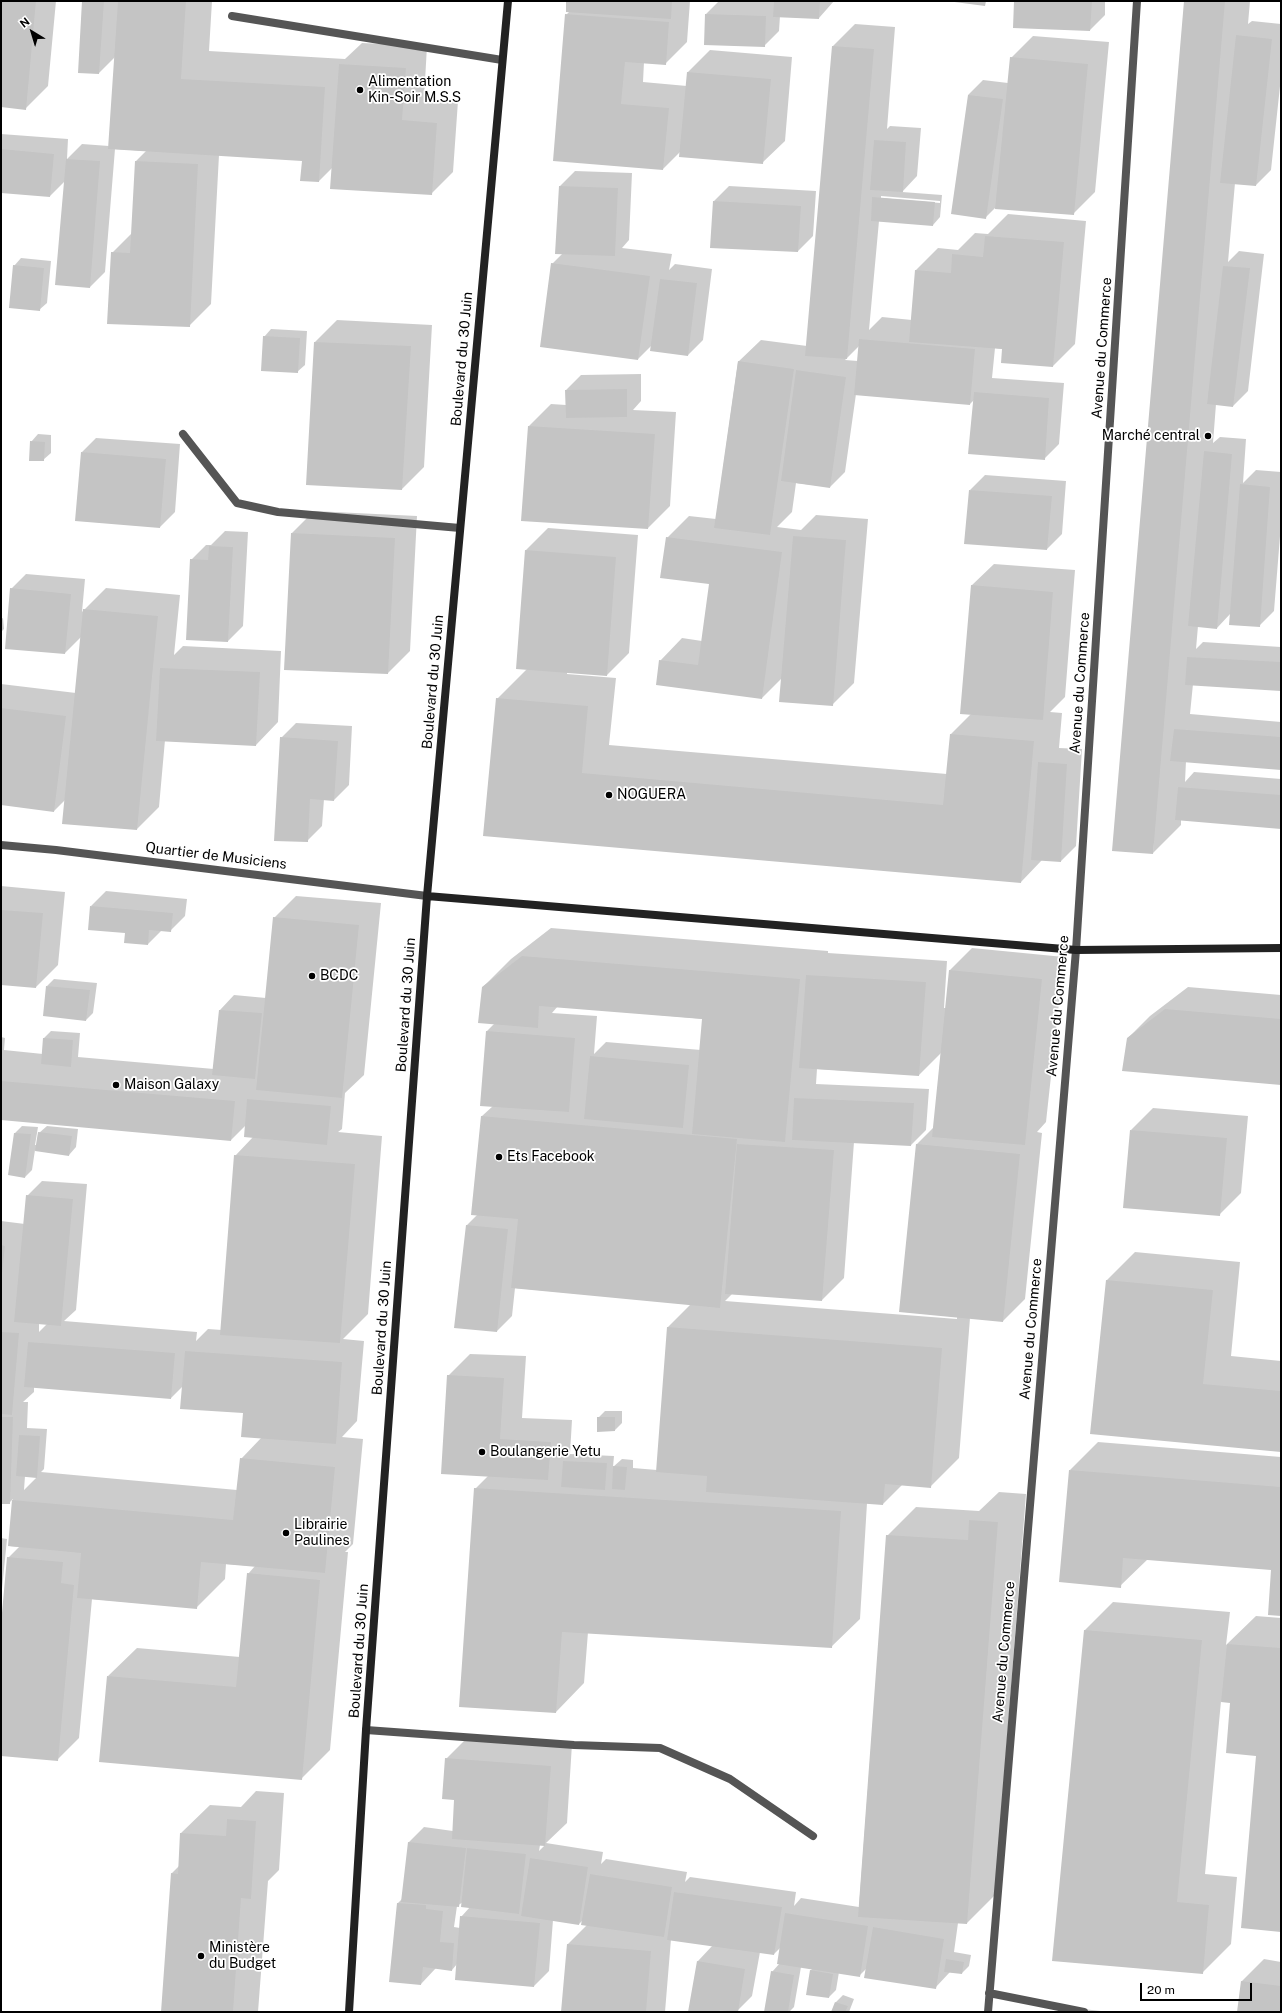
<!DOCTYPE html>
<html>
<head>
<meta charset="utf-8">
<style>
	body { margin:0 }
	#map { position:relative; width:1282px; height:2013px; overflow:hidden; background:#fff; font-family:"Public Sans",sans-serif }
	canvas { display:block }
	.frame { position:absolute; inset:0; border:2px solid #000; pointer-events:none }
	.north { position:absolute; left:12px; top:12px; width:40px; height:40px; -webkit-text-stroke:3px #fff; paint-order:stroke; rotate:322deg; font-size:11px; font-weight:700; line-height:16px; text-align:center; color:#000 }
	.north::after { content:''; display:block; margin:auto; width:14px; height:18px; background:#000; clip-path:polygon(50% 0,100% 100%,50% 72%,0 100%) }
	.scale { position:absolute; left:1140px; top:1983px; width:112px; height:18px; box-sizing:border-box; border:2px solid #000; border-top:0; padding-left:5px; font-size:12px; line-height:14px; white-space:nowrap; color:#000; -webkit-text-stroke:3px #fff; paint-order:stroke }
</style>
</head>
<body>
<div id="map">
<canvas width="1282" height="2013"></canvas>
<div class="frame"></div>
<div class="north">N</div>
<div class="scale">20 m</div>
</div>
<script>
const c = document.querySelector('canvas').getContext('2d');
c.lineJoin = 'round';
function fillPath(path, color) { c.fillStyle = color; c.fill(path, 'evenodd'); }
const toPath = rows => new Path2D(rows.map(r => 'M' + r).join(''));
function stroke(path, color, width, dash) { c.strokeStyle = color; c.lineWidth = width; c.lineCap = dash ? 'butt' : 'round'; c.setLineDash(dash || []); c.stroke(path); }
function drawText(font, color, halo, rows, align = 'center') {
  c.font = font + ' "Public Sans",sans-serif'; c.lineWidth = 3.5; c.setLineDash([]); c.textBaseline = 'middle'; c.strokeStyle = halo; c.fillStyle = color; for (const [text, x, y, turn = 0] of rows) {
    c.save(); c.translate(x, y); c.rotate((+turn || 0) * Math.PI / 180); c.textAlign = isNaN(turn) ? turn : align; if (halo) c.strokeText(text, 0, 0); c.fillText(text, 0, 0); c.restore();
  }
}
fillPath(toPath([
	[1,1,56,1,48,86,26,108,1,106],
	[83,1,212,1,209,51,345,59,362,43,427,46,424,99,458,101,453,172,431,194,333,167,319,181,303,160,219,155,211,304,189,326,112,253,132,233,136,161,146,151,115,149,105,272,90,287,65,181,50,196,1,192,1,134,68,139,67,159,82,144,109,146,115,57,99,73],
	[567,1,690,1,687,42,665,64,644,62,643,82,687,86,688,72,710,50,792,57,785,141,762,163,681,151,663,169,554,160,566,15,569,12],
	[719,1,834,1,819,18,780,16,779,31,764,46,706,14],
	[1015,1,1105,1,1105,15,1090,30],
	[1185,1,1250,1,1248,24,1252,21,1281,24,1281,77,1271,170,1256,185,1235,183,1228,262,1239,251,1264,254,1248,391,1233,406,1216,404,1213,443,1220,437,1246,439,1243,483,1256,470,1281,472,1281,524,1274,611,1259,626,1231,613,1217,628,1198,626,1196,649,1203,642,1281,647,1281,690,1193,684,1190,714,1281,722,1281,769,1186,761,1185,782,1194,772,1281,779,1281,828,1181,819,1181,825,1153,853],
	[855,24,895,27,887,129,890,126,921,128,917,176,902,192,942,195,940,217,933,225,879,221,869,330,882,317,912,320,916,270,938,248,958,250,975,233,988,234,1008,214,1086,221,1075,344,1053,366,1003,349,995,348,992,378,1064,383,1059,444,1044,459,974,400,970,404,856,394,845,472,830,487,796,483,792,512,777,527,801,530,816,515,868,519,854,683,832,705,783,677,762,698,660,661,682,638,702,641,710,583,667,538,689,516,716,519,738,362,761,340,807,346,833,46],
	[881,196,940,201,940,203,881,198],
	[859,346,858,361,845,360],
	[1033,36,1109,42,1095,192,1073,214,995,208,985,218,968,95,983,80,1008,83,1011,58],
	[575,171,632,173,629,240,622,248,672,254,669,270,675,264,712,269,703,340,688,355,652,345,638,359,552,264,563,253,556,253,560,186],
	[729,186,816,191,813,236,798,251,714,201],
	[21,258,51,261,47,303,39,310,14,266],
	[337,320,432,325,424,467,402,489,315,342],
	[271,329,307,331,305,365,297,372,264,337],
	[641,374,641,401,633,410,676,412,670,506,648,528,529,426,551,404,566,405,566,390,581,375],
	[38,434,51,435,51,453,43,460,31,442],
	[96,438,180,444,175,512,160,527,82,452],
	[985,475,1066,481,1062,534,1047,549,970,490],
	[314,511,417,516,410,651,388,673,292,533],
	[548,528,638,535,629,653,607,675,567,672,567,674,616,678,609,745,947,774,951,734,971,714,971,586,994,564,1075,570,1065,697,1050,712,1062,713,1059,748,1082,749,1076,846,1061,861,1042,860,1021,882,484,835,497,699,527,669,526,550],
	[225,531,248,532,243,626,228,641,187,639,191,560,206,545,211,545],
	[26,574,85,579,82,612,106,588,180,595,174,655,183,646,281,651,278,722,256,745,165,740,159,807,137,829,66,799,54,811,1,804,1,684,76,693,81,637,65,653,11,589],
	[3,618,4,629,1,632,1,619],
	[296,723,352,726,349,785,334,800,324,799,322,826,307,841,281,738],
	[1,886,65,892,58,965,36,987,1,984],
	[106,891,187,899,185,916,170,931,162,930,148,944,125,942,126,932,91,906],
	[296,896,381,903,364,1075,345,1093,342,1129,338,1132,382,1136,368,1314,343,1339,364,1341,357,1421,342,1437,363,1439,353,1544,345,1552,348,1552,330,1750,301,1779,108,1676,137,1648,240,1657,248,1574,255,1566,226,1564,225,1579,196,1608,92,1599,79,1738,57,1760,1,1755,1,1634,8,1558,19,1547,9,1546,13,1499,9,1503,1,1503,1,1221,25,1224,27,1196,42,1181,87,1184,76,1310,64,1321,197,1332,196,1341,208,1329,222,1330,235,1156,253,1137,246,1125,231,1140,1,1119,1,1037,5,1038,4,1050,43,1054,44,1038,51,1031,80,1033,78,1057,214,1069,220,1010,234,995,266,998,274,918],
	[39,1323,47,1324,39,1332],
	[183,1386,244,1412,262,1437,241,1459,237,1490,41,1472,44,1469,47,1429,27,1428,28,1402,23,1402,34,1392,34,1387,171,1398],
	[25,1476,37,1477,24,1490],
	[551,928,828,951,828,953,947,961,944,1008,946,1008,950,970,972,948,1064,957,1046,1122,1037,1132,1042,1133,1025,1299,1003,1321,970,1318,959,1458,930,1487,903,1484,883,1504,867,1503,860,1619,831,1647,588,1632,584,1683,556,1712,475,1489,488,1476,448,1376,470,1354,526,1356,522,1418,572,1420,570,1454,614,1456,613,1467,622,1459,633,1460,633,1468,657,1470,668,1327,691,1304,515,1288,512,1316,497,1331,467,1225,478,1214,482,1116,493,1106,487,1031,495,1023,483,987,511,959],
	[558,1006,704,1019,701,1050,606,1042,594,1054,597,1016,552,1013],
	[941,1053,934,1127,917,1144,900,1311,957,1317,957,1319,725,1301,732,1294,822,1300,844,1278,854,1142,911,1145,926,1130,929,1089,816,1084,817,1069,919,1075],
	[54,979,97,983,93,1013,86,1020,47,986],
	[1188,987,1281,995,1281,1084,1128,1038,1150,1016],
	[1153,1108,1248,1116,1241,1193,1219,1215,1131,1130],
	[22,1126,38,1127,35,1145,37,1145,39,1133,47,1126,78,1129,76,1147,69,1155,35,1150,32,1170,25,1177,15,1133],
	[1135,1252,1240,1262,1231,1356,1281,1361,1281,1451,1092,1433,1107,1280],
	[605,1411,622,1411,622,1423,615,1430,598,1431,598,1418],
	[1098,1442,1281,1457,1281,1615,1273,1569,1148,1559,1120,1586,1070,1470],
	[999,1492,1026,1494,995,1895,967,1923,958,1923,954,1952,971,1955,969,1966,962,1973,950,1972,935,1988,867,1968,859,1976,839,1972,836,1990,829,1997,810,1971,813,1968,801,1967,794,2007,789,2012,772,2012,772,1972,780,1963,781,1947,774,1954,760,1952,752,1996,737,2011,689,2012,698,1961,713,1945,671,1939,665,2012,562,2012,568,1944,587,1925,583,1920,579,1924,553,1920,549,1971,534,1986,457,1964,452,1970,436,1968,421,1984,398,1903,402,1899,409,1842,424,1827,453,1831,455,1799,446,1759,468,1737,572,1744,567,1823,546,1843,603,1852,601,1864,606,1859,687,1872,685,1882,690,1877,796,1892,794,1906,801,1898,859,1907,887,1536,916,1507,979,1511],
	[540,1845,545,1845,539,1851],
	[463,1902,470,1907,461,1917,460,1928,454,1927,457,1906],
	[1,1538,7,1539,1,1599],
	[1113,1602,1230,1612,1226,1645,1256,1616,1281,1618,1281,1931,1258,1755,1231,1702,1221,1701,1205,1874,1237,1877,1231,1944,1202,1973,1053,1960,1085,1630],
	[256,1791,284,1793,279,1870,268,1881,258,2012,162,2012,172,1873,179,1866,181,1833,210,1805,241,1807],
	[1264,1959,1281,1962,1281,2012,1238,2012,1242,1981],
	[843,1995,854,1999,849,2012,832,2012,836,2002],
	[1074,2008,1110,2012,1070,2012]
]), '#0003');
fillPath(toPath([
	[1,1,36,1,26,110,1,107],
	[82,1,104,1,99,74,78,73],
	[118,1,186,1,181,79,325,87,319,182,300,181,302,161,108,149],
	[566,1,672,1,671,19,566,12],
	[774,1,820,1,819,19,773,17],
	[947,1,986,1,985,6],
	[1014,1,1092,1,1090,31,1013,28],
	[1184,1,1225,1,1153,854,1112,851],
	[565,14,669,22,666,65,625,62,621,104,669,108,663,170,553,161],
	[705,14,766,16,765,47,704,45],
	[1236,35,1272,39,1256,186,1220,183],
	[832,46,874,49,847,359,805,356],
	[1010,57,1088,64,1074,215,995,209],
	[339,64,406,68,402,120,437,123,432,195,330,189],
	[687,72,771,79,763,164,679,157],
	[968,95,1003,99,986,219,951,214],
	[874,140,906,142,903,192,870,190],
	[1,149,54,154,50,197,1,193],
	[66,159,100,161,90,288,55,285],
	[135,161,198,164,190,327,107,324,111,252,130,253],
	[559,186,618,188,615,256,555,254],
	[872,197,935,202,933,226,871,221],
	[713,201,801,206,798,252,710,248],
	[985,236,1064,242,1053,367,1001,363,1002,349,909,342,915,270,951,273,952,254,983,257],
	[551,263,650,276,638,360,540,347],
	[13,265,44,268,40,311,9,308],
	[1223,266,1250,268,1233,407,1207,404],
	[660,279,697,283,688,356,650,351],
	[263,336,300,338,298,373,261,371],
	[859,339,975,349,970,405,854,395],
	[314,342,411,346,402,490,306,485],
	[738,361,794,369,770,535,714,528],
	[796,370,846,377,830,488,781,481],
	[627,389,627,417,566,418,565,390],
	[974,392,1049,398,1045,460,968,454],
	[528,426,655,434,648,529,521,521],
	[30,441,45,442,44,461,29,461],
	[1204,451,1232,454,1217,629,1188,626],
	[81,452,166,459,160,528,75,521],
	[1240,484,1270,487,1260,627,1229,625],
	[969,490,1052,496,1047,550,964,544],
	[291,533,395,538,388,674,284,670],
	[793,536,846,540,833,706,779,702],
	[666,537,782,552,762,699,656,685,659,660,698,665,709,584,660,578],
	[209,546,233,547,228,642,186,640,190,559,208,560],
	[525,550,616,557,607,676,516,669],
	[971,585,1053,592,1043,720,960,714],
	[10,588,71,594,65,654,5,649],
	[83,609,158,616,137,830,62,824],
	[1187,657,1281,662,1281,691,1185,685],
	[160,668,260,672,256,746,156,741],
	[496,698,588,706,582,773,943,805,950,734,1034,741,1021,883,483,836],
	[1,708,66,716,54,812,1,805],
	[1174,729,1281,737,1281,770,1170,761],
	[280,737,338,741,334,801,310,799,308,842,274,841],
	[1038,762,1067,764,1061,862,1031,860],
	[1178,787,1281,795,1281,829,1175,820],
	[90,906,173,913,171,932,149,930,148,945,124,943,125,933,88,930],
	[1,910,43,913,36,988,1,985],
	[273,917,359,925,342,1098,256,1090],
	[522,956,800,979,785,1142,692,1134,702,1019,539,1006,538,1028,478,1023,482,987],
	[949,970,1042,979,1025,1145,932,1137],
	[806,975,926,982,919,1076,799,1068],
	[46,986,90,990,86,1021,43,1016],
	[1165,1009,1281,1019,1281,1085,1122,1071,1127,1038],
	[219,1010,262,1013,255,1079,212,1075],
	[486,1031,575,1038,569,1112,480,1106],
	[43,1038,73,1040,71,1067,41,1064],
	[590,1056,689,1065,683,1128,584,1119],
	[1,1081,235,1101,231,1141,1,1120],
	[794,1098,914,1103,911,1146,792,1140],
	[247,1099,331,1106,327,1145,244,1137],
	[481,1116,737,1139,720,1308,511,1288,518,1219,471,1215],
	[1130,1130,1227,1138,1220,1216,1123,1208],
	[38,1132,72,1136,69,1156,35,1151],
	[14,1133,31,1134,25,1178,8,1175],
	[737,1144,834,1150,822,1301,725,1294],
	[916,1144,1020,1154,1003,1322,899,1312],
	[234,1155,355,1164,340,1343,220,1335],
	[26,1195,73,1199,61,1326,14,1322],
	[466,1225,508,1229,497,1332,454,1328],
	[1,1245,5,1246,2,1274,1,1274],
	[1106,1280,1213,1290,1203,1384,1281,1391,1281,1452,1090,1434],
	[667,1327,942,1348,931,1488,885,1484,883,1505,706,1492,707,1476,656,1472],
	[1,1332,19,1333,12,1415,1,1414],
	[28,1342,175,1353,171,1399,24,1387],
	[185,1351,342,1362,336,1444,241,1437,243,1413,180,1409],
	[447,1375,504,1378,500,1439,551,1442,548,1480,441,1474],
	[1,1417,13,1417,10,1504,1,1504],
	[597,1417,615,1417,615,1431,597,1432],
	[19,1435,40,1436,37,1478,16,1476],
	[240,1458,335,1467,325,1573,201,1562,197,1609,77,1598,81,1553,8,1546,12,1500,233,1520],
	[563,1461,607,1463,605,1490,561,1487],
	[613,1466,627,1467,625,1490,612,1489],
	[1069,1470,1281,1487,1281,1616,1268,1615,1271,1570,1123,1558,1121,1588,1059,1582],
	[474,1488,841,1511,832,1648,562,1632,556,1713,459,1707],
	[969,1520,998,1522,967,1924,858,1917,886,1535,968,1540],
	[7,1557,63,1562,61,1583,74,1585,58,1761,1,1756,1,1624],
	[247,1573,320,1580,302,1780,99,1762,107,1676,236,1687],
	[1084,1630,1202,1640,1177,1902,1209,1905,1203,1974,1052,1961],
	[1227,1644,1281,1648,1281,1932,1241,1928,1256,1756,1226,1753,1230,1703,1221,1702],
	[445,1758,551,1766,545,1846,452,1839,454,1800,442,1799],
	[227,1819,256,1821,251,1899,241,1898,233,2012,161,2012,171,1873,178,1874,180,1833,226,1836],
	[408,1842,466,1848,459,1907,401,1902],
	[467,1848,526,1854,519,1914,461,1907],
	[530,1858,588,1867,579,1925,521,1916],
	[590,1874,672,1887,664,1937,581,1925],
	[674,1892,782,1907,774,1955,667,1940],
	[397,1903,426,1905,426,1909,443,1911,440,1942,454,1943,452,1971,423,1967,421,1985,389,1982],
	[785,1913,868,1926,860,1977,777,1964],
	[460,1916,540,1923,534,1987,455,1980],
	[873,1927,944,1939,936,1989,864,1978],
	[567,1944,651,1951,646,2012,561,2012],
	[946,1959,964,1962,962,1974,944,1972],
	[697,1961,745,1969,738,2012,720,2010,719,2012,688,2012],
	[810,1970,833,1974,829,1998,806,1995],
	[771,1971,794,1975,788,2012,764,2012],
	[1241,1981,1281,1986,1281,2012,1237,2012],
	[835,2002,848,2006,845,2012,831,2012]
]), '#c4c4c4');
stroke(toPath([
	[232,16,502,60],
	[183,434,237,503,278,512,460,528],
	[366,1730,574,1745,660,1748,730,1779,813,1836]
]), '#555', 8);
stroke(toPath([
	[1,845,56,850,427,896],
	[989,1993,1084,2012],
	[988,2012,1076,950,1137,1]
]), '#555', 8);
stroke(toPath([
	[427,896,1076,950,1281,948],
	[349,2012,366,1730,427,896,508,1]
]), '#222', 8);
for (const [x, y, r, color] of [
	[360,90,4,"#000"],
	[1208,436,4,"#000"],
	[609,795,4,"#000"],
	[312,976,4,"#000"],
	[116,1085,4,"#000"],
	[499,1157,4,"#000"],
	[482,1452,4,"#000"],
	[286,1533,4,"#000"],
	[201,1956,4,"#000"]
]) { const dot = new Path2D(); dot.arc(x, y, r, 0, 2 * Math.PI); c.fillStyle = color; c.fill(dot); stroke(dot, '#fff', 1.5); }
drawText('14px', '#000', '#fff', [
	["Alimentation",368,82],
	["Kin-Soir M.S.S",368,98],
	["Marché central",1200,436,"right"],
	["NOGUERA",617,795],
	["BCDC",320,976],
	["Maison Galaxy",124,1085],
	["Ets Facebook",507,1157],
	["Boulangerie Yetu",490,1452],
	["Librairie",294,1525],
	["Paulines",294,1541],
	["Ministère",209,1948],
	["du Budget",209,1964]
], 'left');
drawText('14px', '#000', '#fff', [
	["Avenue du Commerce",1102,348,-86],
	["Boulevard du 30 Juin",462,359,-85],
	["Boulevard du 30 Juin",433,682,-85],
	["Avenue du Commerce",1080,683,-86],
	["Quartier de Musiciens",216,856,7],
	["Boulevard du 30 Juin",406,1005,-86],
	["Avenue du Commerce",1058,1006,-85],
	["Boulevard du 30 Juin",382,1328,-86],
	["Avenue du Commerce",1031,1329,-85],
	["Boulevard du 30 Juin",359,1651,-86],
	["Avenue du Commerce",1004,1652,-85]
]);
</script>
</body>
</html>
